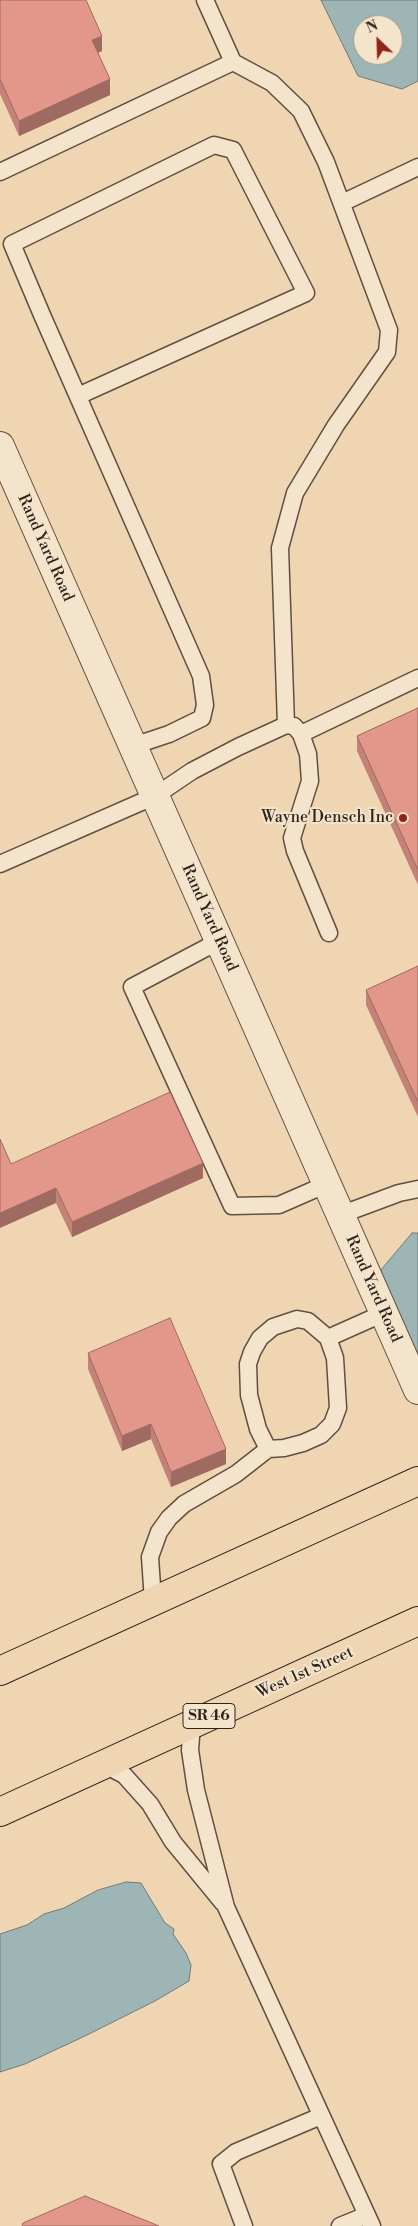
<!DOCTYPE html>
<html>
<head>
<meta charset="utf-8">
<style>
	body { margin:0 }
	#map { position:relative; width:418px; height:2226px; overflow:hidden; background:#efd5b1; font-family:"Libre Bodoni",serif }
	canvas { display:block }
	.north { position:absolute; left:353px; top:15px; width:50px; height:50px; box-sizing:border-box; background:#f5e4cc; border:1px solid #a69786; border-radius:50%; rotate:336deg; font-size:14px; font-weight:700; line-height:20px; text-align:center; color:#2f241c }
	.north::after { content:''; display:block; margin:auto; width:18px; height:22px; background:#8f2418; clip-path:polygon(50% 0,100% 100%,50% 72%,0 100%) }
</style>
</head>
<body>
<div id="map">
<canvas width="418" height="2226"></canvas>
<div class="north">N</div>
</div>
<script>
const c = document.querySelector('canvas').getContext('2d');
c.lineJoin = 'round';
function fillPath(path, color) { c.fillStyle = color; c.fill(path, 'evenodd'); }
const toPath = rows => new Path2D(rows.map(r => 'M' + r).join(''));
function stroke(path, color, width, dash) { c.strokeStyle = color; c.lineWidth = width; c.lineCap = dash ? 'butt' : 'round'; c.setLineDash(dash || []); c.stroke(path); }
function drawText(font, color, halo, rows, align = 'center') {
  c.font = font + ' "Libre Bodoni",serif'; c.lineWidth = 4; c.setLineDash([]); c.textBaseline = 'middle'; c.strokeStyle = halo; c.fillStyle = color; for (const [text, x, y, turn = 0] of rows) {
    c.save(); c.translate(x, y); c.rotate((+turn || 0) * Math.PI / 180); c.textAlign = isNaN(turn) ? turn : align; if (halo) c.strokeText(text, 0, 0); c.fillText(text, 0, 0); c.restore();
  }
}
const water = toPath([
	[321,0,418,0,418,81,402,89,358,76,321,0],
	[363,25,393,25,393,55,363,55,363,25],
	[412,1233,418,1233,418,1356,380,1271,412,1233],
	[126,1882,141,1883,165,1923,174,1929,173,1934,186,1953,191,1965,189,1981,155,2001,85,2036,25,2064,0,2072,0,1934,27,1925,44,1914,64,1908,98,1890,126,1882]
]);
fillPath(water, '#9db6b5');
stroke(water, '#717c78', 1);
const lane = toPath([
	[205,0,233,62,272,83,301,111,326,162,389,330,387,352,336,425,295,493,280,548,286,725],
	[0,172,233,62],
	[342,203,418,167],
	[78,396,306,293,233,150,214,145,12,244,42,315,201,676,205,705,202,718,169,734,133,746],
	[301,734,418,678],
	[0,864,155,796,192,771,238,747,286,725,294,726,301,734,308,754,310,781,292,838,295,851,329,933],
	[219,941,132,987,232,1206,279,1205,327,1184],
	[340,1215,399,1193,418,1189],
	[328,1338,384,1313],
	[153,1601,150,1557,159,1532,169,1518,184,1504,236,1474,268,1449,284,1448,303,1443,321,1435,332,1424,338,1408,335,1358,328,1338,308,1321,297,1319,273,1327,260,1338,252,1352,248,1364,249,1395,258,1429,268,1449],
	[192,1724,190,1750,196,1790,226,1907,372,2226],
	[103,1764,124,1775,150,1804,173,1842,223,1903],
	[244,2226,221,2164,236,2152,321,2116],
	[340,2226,367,2215]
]);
const street = toPath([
	[0,446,418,1390]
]);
const primary = toPath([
	[0,1671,418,1481],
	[0,1812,418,1621]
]);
stroke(lane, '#5f5041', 19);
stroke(street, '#5f5041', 30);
stroke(primary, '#2f241c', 30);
stroke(lane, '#f5e4cc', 16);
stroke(street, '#f5e4cc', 28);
stroke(primary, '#efd5b1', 28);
fillPath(toPath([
	[0,0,102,51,98,53,110,95,19,136,0,94],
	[418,708,418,885,357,751,357,736],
	[418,966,418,1117,366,1005,366,990],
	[11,1164,203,1178,72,1237,56,1203],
	[88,1353,226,1464,171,1487,151,1439,122,1451,88,1369]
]), '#c28277');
fillPath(toPath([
	[102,36,102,51,92,55,92,40],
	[110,79,110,95,19,136,19,121],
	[203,1163,203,1178,72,1237,72,1222],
	[56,1188,56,1203,0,1228,0,1213],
	[151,1424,151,1439,122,1451,122,1436],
	[226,1449,226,1464,171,1487,171,1472]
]), '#9e6a61');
const building = toPath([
	[0,0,86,0,102,36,92,40,110,79,19,121,0,79,0,0],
	[418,708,418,870,357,736,418,708],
	[418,966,418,1102,366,990,418,966],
	[170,1092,203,1163,72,1222,56,1188,0,1213,0,1139,11,1164,170,1092],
	[170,1318,226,1449,171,1472,151,1424,122,1436,88,1353,170,1318],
	[85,2196,159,2226,22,2226,23,2223,85,2196]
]);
fillPath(building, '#e2978a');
stroke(building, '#9e6a61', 1);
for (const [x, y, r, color] of [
	[403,818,5,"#8f2418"]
]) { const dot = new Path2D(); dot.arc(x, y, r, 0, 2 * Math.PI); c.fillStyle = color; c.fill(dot); stroke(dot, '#f5e4cc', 2); }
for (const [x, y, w] of [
	[209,1716,52]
]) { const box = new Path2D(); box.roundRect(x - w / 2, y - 12.5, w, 25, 4); c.fillStyle = '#f5e4cc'; c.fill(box); stroke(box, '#2f241c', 1); }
drawText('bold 15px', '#2f241c', null, [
	["SR 46",209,1716]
]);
drawText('16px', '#2f241c', '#f5e4cc', [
	["Rand Yard Road",45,548,66],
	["Rand Yard Road",209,918,66],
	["Rand Yard Road",373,1289,66],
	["West 1st Street",305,1673,-24]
]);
drawText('16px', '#2f241c', '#f5e4cc', [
	["Wayne Densch Inc",393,818]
], 'right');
</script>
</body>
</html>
